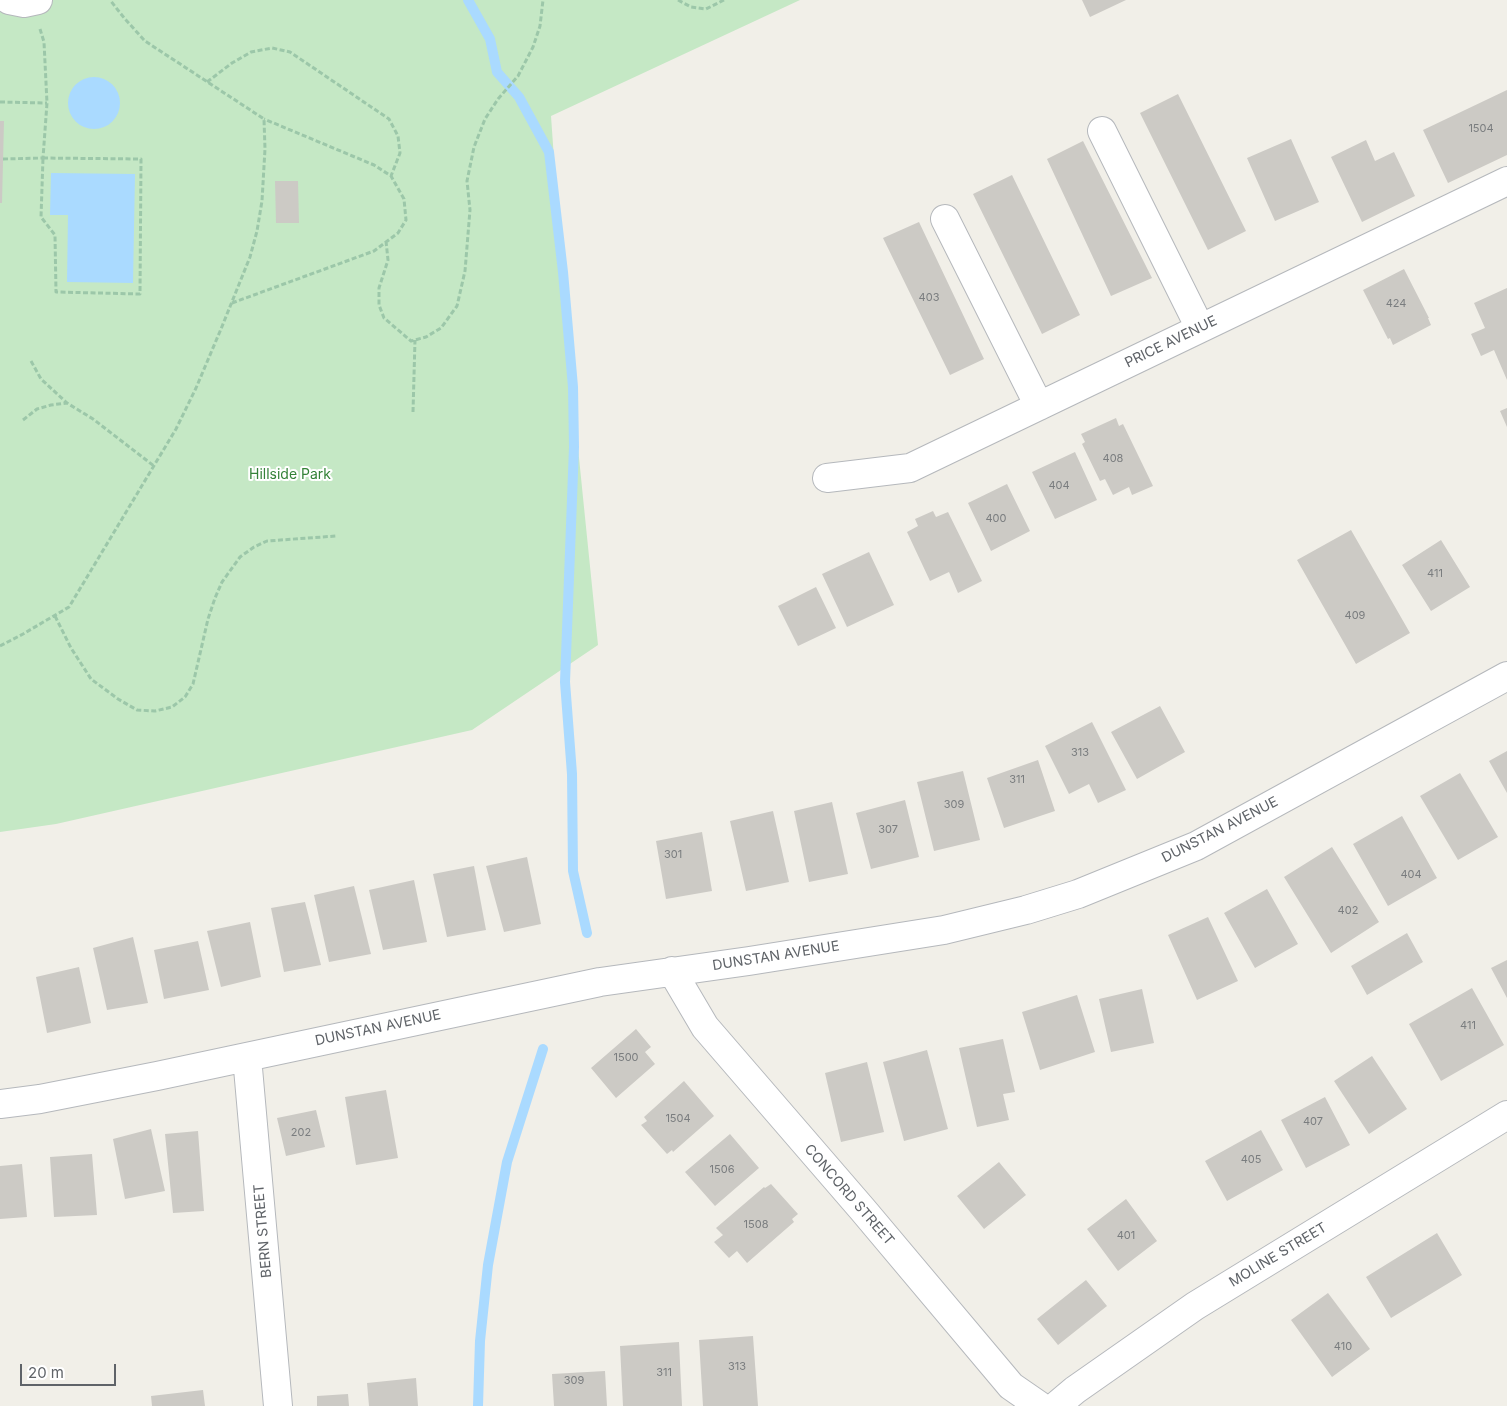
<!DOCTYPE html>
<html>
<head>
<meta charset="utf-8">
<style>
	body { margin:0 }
	#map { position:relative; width:1507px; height:1406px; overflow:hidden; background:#f1efe8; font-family:Inter,sans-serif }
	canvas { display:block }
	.scale { position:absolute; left:20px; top:1364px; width:96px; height:22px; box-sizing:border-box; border:2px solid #5f6368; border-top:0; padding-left:6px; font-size:15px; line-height:18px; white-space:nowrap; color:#5f6368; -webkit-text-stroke:4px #fff; paint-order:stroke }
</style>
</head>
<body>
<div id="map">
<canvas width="1507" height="1406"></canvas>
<div class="scale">20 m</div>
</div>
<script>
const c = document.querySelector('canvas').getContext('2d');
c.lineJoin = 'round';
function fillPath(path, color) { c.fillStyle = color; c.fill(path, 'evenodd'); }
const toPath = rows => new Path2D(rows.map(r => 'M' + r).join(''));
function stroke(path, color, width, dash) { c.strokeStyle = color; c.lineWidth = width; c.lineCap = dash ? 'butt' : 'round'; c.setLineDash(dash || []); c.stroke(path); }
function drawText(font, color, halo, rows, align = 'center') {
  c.font = font + ' Inter,sans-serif'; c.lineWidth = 4; c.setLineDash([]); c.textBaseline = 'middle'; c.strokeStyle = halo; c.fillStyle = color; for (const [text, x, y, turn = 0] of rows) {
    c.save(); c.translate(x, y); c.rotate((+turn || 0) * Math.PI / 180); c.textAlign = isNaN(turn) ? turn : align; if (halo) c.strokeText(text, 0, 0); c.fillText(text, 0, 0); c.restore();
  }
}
fillPath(toPath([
	[0,0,800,0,551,116,566,330,598,645,472,730,56,824,0,832]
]), '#c5e8c5');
fillPath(toPath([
	'68 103a26 26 0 1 1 52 0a26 26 0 1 1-52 0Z',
	[51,173,135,174,133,283,67,282,68,215,50,215]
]), '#aadaff');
stroke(toPath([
	[468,0,490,39,497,72,519,97,549,152,563,272,573,387,574,447,565,682,572,774,573,871,587,933],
	[478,1406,480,1341,488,1265,507,1162,543,1049]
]), '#aadaff', 10);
fillPath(toPath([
	[1082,0,1126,0,1090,17],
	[1507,90,1507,155,1448,183,1423,130],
	[1178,94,1246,231,1208,250,1140,113],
	[0,121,4,121,2,203,0,203],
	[1291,139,1319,202,1275,221,1247,158],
	[1366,140,1375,161,1394,152,1415,196,1362,222,1331,157],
	[1083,141,1152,278,1111,296,1047,159],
	[1012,175,1080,315,1042,334,973,194],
	[275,181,298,181,299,223,276,223],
	[919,222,984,359,950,375,883,238],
	[1404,269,1429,318,1428,318,1431,325,1393,345,1390,338,1388,339,1363,290],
	[1507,288,1507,380,1494,350,1481,356,1471,334,1485,328,1474,303],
	[1507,408,1507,427,1500,411],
	[1116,418,1119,426,1123,424,1153,486,1132,495,1129,487,1113,495,1105,479,1100,481,1082,444,1085,442,1081,434],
	[1075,452,1097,500,1055,519,1032,472],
	[1007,484,1030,531,991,551,968,503],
	[933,511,936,517,948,512,982,581,958,593,949,572,930,581,907,532,918,526,915,519],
	[1351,530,1410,633,1356,664,1297,560],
	[1441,540,1470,587,1431,611,1402,565],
	[869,552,894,605,847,627,822,574],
	[816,587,836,628,798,646,778,606],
	[1160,706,1185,752,1137,779,1111,732],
	[1092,722,1126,790,1098,803,1089,784,1069,794,1045,746],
	[1507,751,1507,793,1489,761],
	[1038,760,1055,811,1004,828,987,778],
	[963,771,980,840,934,851,917,782],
	[1460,773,1498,837,1458,860,1420,796],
	[905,800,919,857,871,869,856,813],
	[832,802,848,874,809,882,794,811],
	[773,811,789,882,746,891,730,821],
	[1402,816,1437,878,1388,906,1353,844],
	[702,832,712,891,666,899,656,841],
	[1332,847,1379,922,1331,953,1284,877],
	[527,857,541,924,504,932,486,866],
	[474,866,486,930,447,937,433,874],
	[414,880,427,942,383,950,369,890],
	[354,886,371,954,329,962,314,895],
	[1267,889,1298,944,1255,968,1224,913],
	[305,902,321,965,284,972,271,908],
	[1208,917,1238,981,1197,1000,1168,935],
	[250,922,261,977,221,987,207,931],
	[1407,933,1423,962,1367,995,1351,966],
	[133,937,148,1003,107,1010,93,948],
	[198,941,209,990,164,999,154,950],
	[1507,960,1507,998,1491,968],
	[79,967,91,1023,47,1033,36,977],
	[1472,988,1504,1045,1441,1081,1409,1024],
	[1142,989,1154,1043,1111,1052,1099,999],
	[1077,995,1095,1052,1040,1070,1022,1012],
	[636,1029,651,1047,645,1052,655,1064,616,1098,591,1068],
	[1003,1039,1015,1092,1003,1094,1009,1120,977,1127,959,1048],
	[927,1050,948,1129,904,1141,883,1062],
	[1372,1056,1407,1109,1369,1134,1334,1081],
	[867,1062,884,1132,841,1142,825,1073],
	[684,1081,714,1116,673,1152,672,1150,667,1154,641,1125,647,1121,644,1117],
	[386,1090,398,1158,356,1165,345,1097],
	[1325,1097,1350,1145,1306,1168,1281,1120],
	[316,1110,325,1147,286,1156,277,1118],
	[151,1129,165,1191,125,1199,113,1139],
	[1261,1130,1283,1170,1227,1201,1205,1161],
	[198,1131,204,1211,173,1213,165,1134],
	[730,1134,759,1168,715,1206,685,1172],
	[92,1154,97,1215,54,1217,50,1157],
	[999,1162,1026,1195,984,1229,957,1196],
	[22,1164,27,1217,0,1219,0,1166],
	[771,1184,798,1214,792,1219,794,1222,747,1263,737,1251,729,1258,714,1242,723,1235,716,1228,764,1187,765,1188],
	[1126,1199,1157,1241,1118,1271,1087,1229],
	[1437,1233,1462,1275,1391,1318,1366,1277],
	[1086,1280,1107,1306,1058,1345,1037,1319],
	[1328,1293,1370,1349,1332,1377,1291,1320],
	[753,1336,758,1406,703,1406,699,1340],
	[679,1342,682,1406,623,1406,620,1346],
	[605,1371,607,1406,554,1406,552,1374],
	[416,1378,418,1406,369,1406,367,1383],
	[203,1390,205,1406,152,1406,151,1396],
	[348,1394,349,1406,317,1406,317,1396]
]), '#cccac5');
const minor = toPath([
	[9,0,24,3,38,0],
	[1102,131,1200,328],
	[945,219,1039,406],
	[827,478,910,468,1507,181],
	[672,971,705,1027,863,1210,1011,1386,1040,1406],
	[247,1057,278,1406],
	[0,1104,40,1099,157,1076,600,982,749,961,944,930,1026,910,1078,894,1196,846,1507,676],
	[1056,1406,1075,1390,1195,1306,1507,1115]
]);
stroke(minor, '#b5b8bc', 30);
stroke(toPath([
	[678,0,691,7,706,9,724,0],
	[207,82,232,63,251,52,272,48,290,52,389,119,398,136,400,153,391,176],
	[0,102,47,103],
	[43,158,141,159,140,294,56,292,55,235,41,217,43,158],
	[3,159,43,158,47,103,44,42,40,29],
	[386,241,388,260,379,288,379,305,384,318,411,341,426,337,441,328,457,306,465,271,470,210,467,181,474,147,485,119,498,99,518,76,533,47,540,26,543,0],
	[232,303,374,251,398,233,406,220,404,199,391,176,374,165,264,119],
	[31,361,41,379,67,403,93,419,154,466],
	[413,412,415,340],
	[23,420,37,409,51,405,67,403],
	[55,616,71,648,91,679,118,699,137,710,155,711,172,707,185,697,193,684,208,619,215,598,222,582,240,557,254,547,267,541,336,536],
	[0,646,23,634,69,607,176,429,196,388,221,329,250,257,257,231,262,201,265,149,264,119,145,41,125,19,110,0]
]), '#9cc7a9', 3, [5, 2.5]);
stroke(minor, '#fff', 28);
drawText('11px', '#7a7d7f', null, [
	["1504",1481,129],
	["403",929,298],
	["424",1396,304],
	["408",1113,459],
	["404",1059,486],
	["400",996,519],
	["411",1435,574],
	["409",1355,616],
	["313",1080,753],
	["311",1017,780],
	["309",954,805],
	["307",888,830],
	["301",673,855],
	["404",1411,875],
	["402",1348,911],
	["411",1468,1026],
	["1500",626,1058],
	["1504",678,1119],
	["407",1313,1122],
	["202",301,1133],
	["405",1251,1160],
	["1506",722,1170],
	["1508",756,1225],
	["401",1126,1236],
	["410",1343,1347],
	["313",737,1367],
	["311",664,1373],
	["309",574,1381]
]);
drawText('14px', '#5f6368', '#fff', [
	["PRICE AVENUE",1171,342,-26],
	["DUNSTAN AVENUE",1220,830,-27],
	["DUNSTAN AVENUE",776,956,-9],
	["DUNSTAN AVENUE",378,1028,-12],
	["CONCORD STREET",849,1195,49],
	["BERN STREET",263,1231,-95],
	["MOLINE STREET",1278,1255,-31]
]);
drawText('14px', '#348238', '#fff', [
	["Hillside Park",290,475]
]);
</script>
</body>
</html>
